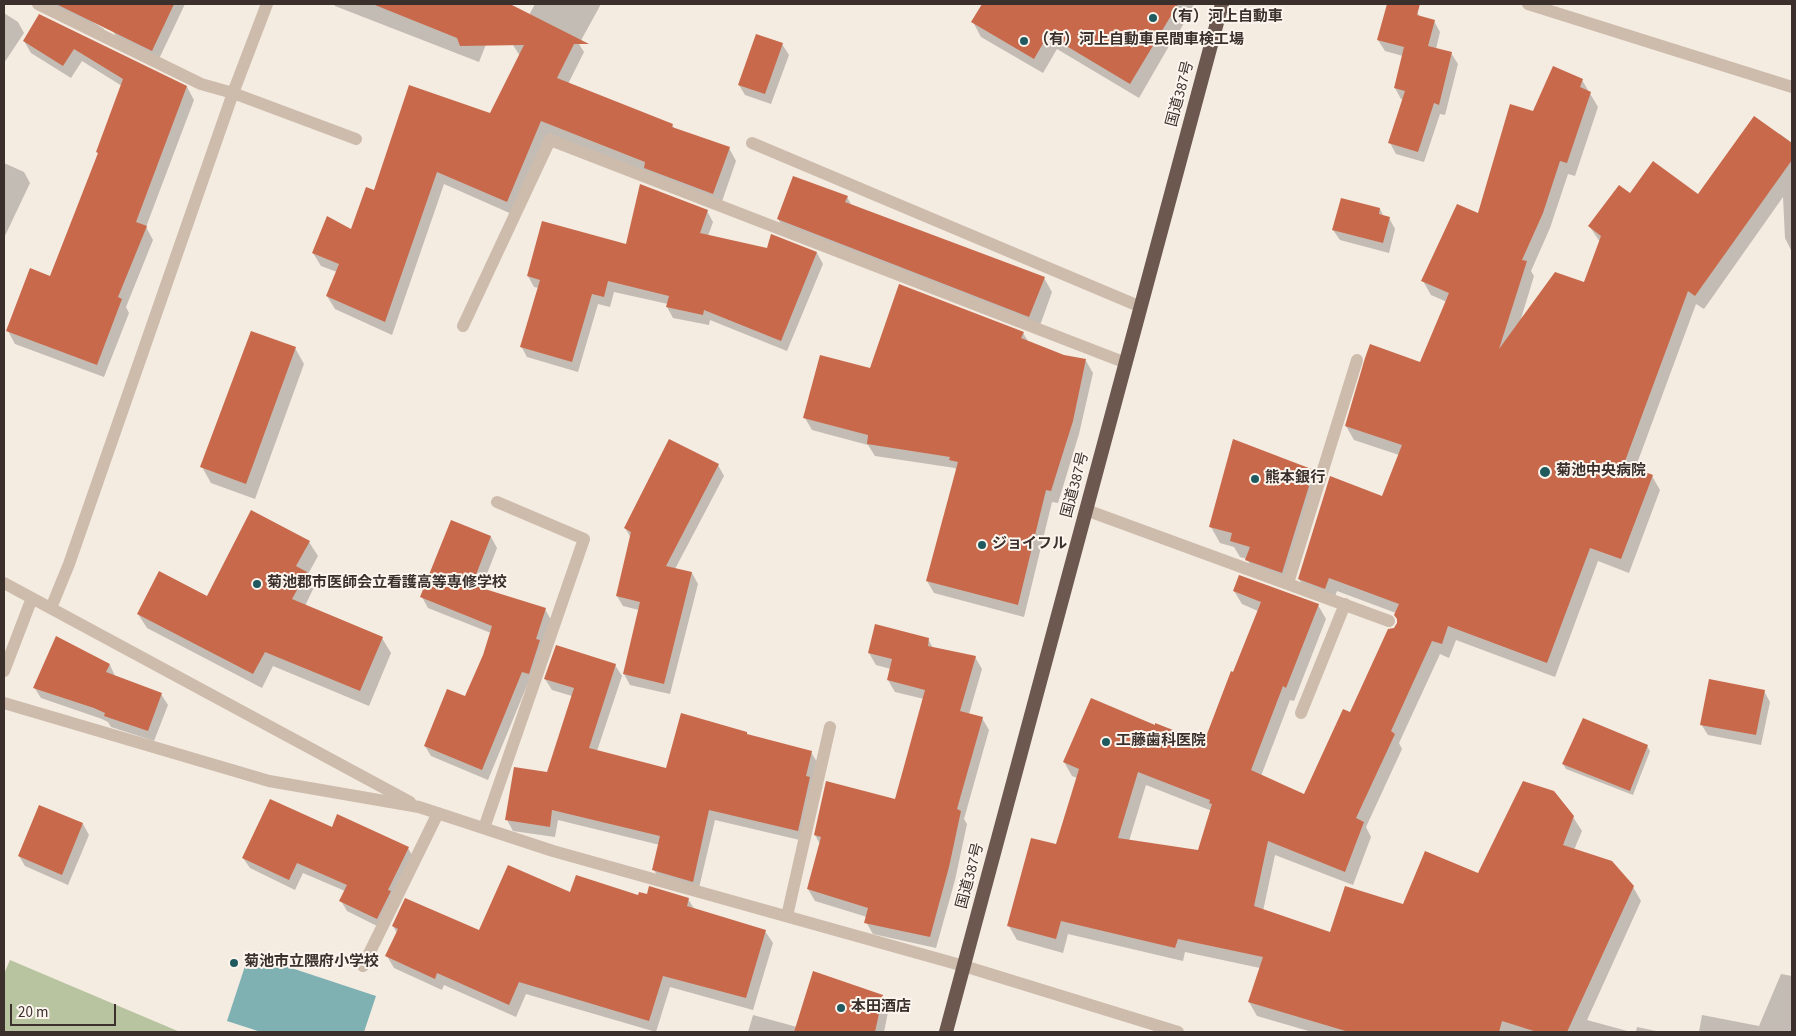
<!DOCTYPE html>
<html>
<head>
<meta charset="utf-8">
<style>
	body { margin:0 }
	#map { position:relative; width:1796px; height:1036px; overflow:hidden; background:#f4ebe1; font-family:"Source Sans 3",sans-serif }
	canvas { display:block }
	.frame { position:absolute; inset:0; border:5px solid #3b302b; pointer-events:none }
	.scale { position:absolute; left:10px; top:1004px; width:106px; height:22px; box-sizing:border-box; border:2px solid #3b302b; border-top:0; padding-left:6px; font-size:15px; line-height:18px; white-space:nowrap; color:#3b302b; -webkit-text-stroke:4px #fbf5ee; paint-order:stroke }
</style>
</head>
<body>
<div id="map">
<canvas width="1796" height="1036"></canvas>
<div class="frame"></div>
<div class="scale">20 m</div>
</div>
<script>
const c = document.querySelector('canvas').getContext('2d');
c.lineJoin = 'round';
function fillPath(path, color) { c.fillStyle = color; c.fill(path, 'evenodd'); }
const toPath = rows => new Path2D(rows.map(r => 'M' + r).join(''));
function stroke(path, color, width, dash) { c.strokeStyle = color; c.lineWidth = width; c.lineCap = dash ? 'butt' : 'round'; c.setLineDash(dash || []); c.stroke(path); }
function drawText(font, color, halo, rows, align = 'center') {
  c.font = font + ' "Source Sans 3","Noto Sans JP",sans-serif'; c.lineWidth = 4; c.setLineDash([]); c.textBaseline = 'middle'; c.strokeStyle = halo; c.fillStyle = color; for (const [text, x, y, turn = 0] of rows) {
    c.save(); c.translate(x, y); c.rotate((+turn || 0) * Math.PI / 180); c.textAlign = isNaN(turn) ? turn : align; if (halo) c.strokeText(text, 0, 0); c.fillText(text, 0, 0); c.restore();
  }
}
fillPath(toPath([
	[10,960,180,1032,4,1032,4,974]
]), '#b8c4a0');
fillPath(toPath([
	[249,954,376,996,364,1032,261,1032,227,1021]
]), '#7fb0b2');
fillPath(toPath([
	[52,4,64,4,104,29,108,36,56,11],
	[125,4,185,4,158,61,119,42,113,31],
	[334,4,502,4,479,62,335,6],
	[535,4,601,4,579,44,584,52,568,84,672,125,675,129,729,148,736,161,720,207,648,173,549,134,514,215,444,184,392,335,335,309,327,296,337,272,321,266,313,253,351,231,375,191,491,114,520,56,513,45],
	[984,4,1194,4,1171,47,1169,46,1139,98,1057,49,1043,73,981,37,973,22],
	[1417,12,1421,18,1434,21,1440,32,1436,49,1451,53,1458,64,1445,115,1440,114,1424,162,1396,154,1390,143,1404,100,1401,99,1395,88,1403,56,1385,51,1378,40],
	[4,13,18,22,24,33,4,63],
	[40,15,187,87,194,100,146,227,153,240,126,307,129,313,104,377,15,344,8,331,50,277,99,154,97,152,122,86,82,61,71,78,31,53,24,41],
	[782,44,789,55,771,104,745,95,739,85],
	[1582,80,1598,107,1575,176,1568,174,1550,228,1531,271,1534,276,1520,322,1585,284,1600,242,1590,227,1630,194,1698,195,1780,134,1792,143,1792,252,1785,238,1783,197,1704,309,1696,304,1635,469,1652,476,1660,490,1629,573,1598,561,1555,677,1456,640,1449,658,1440,654,1399,743,1402,749,1366,827,1371,837,1353,885,1275,855,1263,911,1331,933,1479,875,1573,817,1582,831,1574,850,1633,887,1641,901,1587,1020,1631,1032,1312,1032,1257,1016,1249,1002,1260,968,1185,952,1183,961,1068,934,1063,953,1017,940,1009,926,1057,846,1077,778,1072,776,1064,762,1155,727,1205,744,1258,611,1242,604,1234,591,1318,605,1326,619,1294,701,1290,700,1261,776,1305,795,1398,625,1396,613,1337,591,1333,602,1307,593,1299,579,1383,497,1399,455,1354,440,1346,426,1421,364,1447,302,1431,295,1423,281,1479,214,1533,113],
	[1146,785,1212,811,1199,852,1129,841],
	[4,163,24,172,30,183,4,238],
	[847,197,852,206,1044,278,1052,292,1038,331,787,234,778,219],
	[1380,209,1384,217,1389,218,1395,229,1389,253,1340,240,1333,230],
	[707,211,713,222,708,236,767,249,772,236,817,253,823,264,787,351,710,320,709,325,673,318,667,307,668,304,614,292,610,307,598,304,578,372,527,357,521,346,539,288,534,287,528,276,627,246],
	[1023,333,1028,341,1064,356,1086,361,1093,373,1079,434,1058,503,1052,502,1024,617,934,593,927,581,957,471,955,468,875,456,868,445,812,430,805,418,871,369],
	[295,348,304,364,255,499,211,483,202,467],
	[718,465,724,476,675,569,692,573,698,584,670,694,630,685,624,674,639,610,623,606,617,596,631,538,625,528],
	[1314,471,1323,487,1291,588,1256,575,1247,559,1240,557,1234,547,1220,543,1211,527],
	[491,537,497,548,481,589,545,609,551,620,528,683,488,780,431,756,425,746,466,698,484,655,491,633,428,608,422,597],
	[309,542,318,556,307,576,314,587,305,606,382,638,391,653,369,706,273,666,262,688,147,628,138,614,207,597],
	[928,639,933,648,975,657,982,669,969,714,982,718,989,730,964,819,967,824,955,880,936,948,873,934,866,922,867,917,815,901,808,889,820,844,815,835,896,800,924,699,895,692,888,680,891,669,876,665,869,653],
	[110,665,115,676,161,694,168,705,154,741,111,727,108,722,102,719,41,698,34,687],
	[615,665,622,676,597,751,666,769,746,733,748,736,811,752,817,762,804,841,715,820,698,892,660,881,654,870,660,845,558,820,555,837,513,831,507,820,548,774,572,696,552,690,545,679],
	[1764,691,1770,702,1761,745,1708,735,1701,724],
	[1647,746,1650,751,1633,795,1566,769,1563,764],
	[83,824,89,835,68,885,25,866,19,856],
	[332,829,408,848,414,859,383,929,347,911,341,901,345,891,303,873,295,890,250,868,243,858],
	[571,894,688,899,695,910,765,931,773,943,753,1010,670,987,656,1032,526,994,516,1017,444,985,442,990,394,968,387,956,397,933,393,926,479,932],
	[1781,974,1792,976,1792,1032,1699,1032,1702,1015,1759,1026],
	[882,996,889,1007,884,1032,748,1032,753,1015,797,1027],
	[1637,1027,1661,1032,1636,1032]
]), '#0003');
fillPath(toPath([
	[56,4,174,4,152,51],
	[375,4,510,4,589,44,574,44,557,78,673,124,672,127,730,147,713,194,644,168,645,162,541,121,507,202,437,172,385,322,326,296,339,264,312,253,327,216,351,229,366,187,374,190,409,85,490,113,524,45,460,46,457,38,375,5],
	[982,4,1178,4,1130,84,1048,35,1034,59,971,22],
	[1387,4,1420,4,1417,15,1435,20,1428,46,1452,52,1439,105,1434,103,1418,152,1388,143,1405,91,1394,88,1404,47,1377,40],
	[39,14,187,86,136,222,147,226,118,297,122,299,97,365,6,331,30,268,50,276,98,153,96,152,123,79,74,49,63,66,23,41],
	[756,34,783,43,765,94,738,85],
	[1553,66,1583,79,1580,87,1591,92,1567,163,1560,161,1543,213,1522,260,1527,261,1499,349,1555,272,1584,282,1601,236,1588,226,1619,185,1630,193,1653,161,1698,194,1754,116,1792,143,1792,160,1695,296,1688,291,1624,464,1653,475,1621,559,1590,548,1547,663,1448,626,1442,644,1432,641,1391,731,1395,734,1356,818,1364,822,1345,872,1268,841,1254,906,1330,932,1345,886,1403,904,1425,851,1478,873,1523,781,1554,791,1574,816,1563,845,1612,861,1634,886,1567,1032,1537,1032,1502,1021,1499,1032,1349,1032,1248,1002,1263,957,1178,939,1175,948,1061,921,1056,939,1007,926,1031,838,1056,844,1079,769,1063,762,1091,698,1155,725,1155,723,1204,742,1231,671,1233,672,1261,602,1233,591,1239,575,1319,604,1286,688,1283,686,1251,770,1304,794,1343,709,1350,712,1388,629,1394,628,1397,623,1397,619,1394,615,1399,604,1329,578,1325,589,1298,579,1330,476,1382,496,1402,445,1345,426,1365,358,1370,344,1420,362,1449,293,1421,281,1457,204,1478,213,1510,104,1533,111],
	[1138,772,1210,800,1209,803,1212,804,1198,850,1118,838],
	[793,176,848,196,845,202,1045,277,1029,317,777,219],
	[640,184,708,210,700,233,767,248,771,234,817,252,781,341,704,310,703,315,666,307,669,296,608,281,604,297,592,294,572,362,520,347,540,280,527,276,542,221,626,244],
	[1341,198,1380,208,1379,214,1390,217,1383,243,1332,230],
	[899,284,1024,332,1021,338,1064,355,1086,359,1073,421,1051,491,1046,490,1018,605,926,581,958,462,949,460,950,457,867,444,868,435,803,418,820,355,870,368],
	[251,331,296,347,246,484,200,467],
	[669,439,719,464,666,566,692,572,664,684,623,674,640,602,616,596,631,532,624,528],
	[1233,439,1314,470,1282,573,1245,560,1250,547,1230,541,1232,533,1209,527],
	[251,510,310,541,296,566,307,572,292,599,383,637,360,691,265,652,253,674,137,614,159,571,207,596],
	[451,520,491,536,472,585,546,608,536,639,540,640,529,674,522,672,482,770,424,746,447,689,465,696,483,655,492,626,420,597],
	[875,624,929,638,928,646,976,656,960,711,983,717,957,809,961,811,949,867,930,937,864,923,868,908,807,889,821,837,814,835,826,781,895,799,925,690,887,680,892,659,868,653],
	[56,636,110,664,106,672,162,693,148,731,104,716,105,713,94,708,33,688],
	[556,645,616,664,589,748,666,768,681,713,747,732,747,734,812,751,806,776,810,777,798,831,709,810,693,882,652,870,660,836,552,810,550,827,505,820,514,767,547,772,574,688,544,679],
	[1709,679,1765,690,1756,735,1700,725],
	[1583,718,1648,745,1630,791,1562,764],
	[270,799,332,827,337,814,409,847,388,890,391,891,377,919,339,901,347,885,297,863,289,880,242,858],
	[39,805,83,823,62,875,18,856],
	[508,865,570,892,576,875,638,895,639,892,647,894,649,886,689,898,687,906,766,930,746,998,663,976,649,1021,519,982,509,1005,437,973,435,979,385,956,398,929,392,926,405,898,479,930],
	[813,971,883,995,875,1032,794,1032]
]), '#c8694b');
stroke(toPath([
	[1086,510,1389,621],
	[1288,583,1357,360],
	[1301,713,1345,604]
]), '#cdbbac', 12);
stroke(toPath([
	[38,4,201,84,233,93,356,139],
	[752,143,1141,307],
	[463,326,550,140,1126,363],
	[4,583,410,802],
	[51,608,69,564,233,93,267,4],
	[4,671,32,598],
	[4,703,269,781,419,807,553,851,964,966,1178,1032],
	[484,828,584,539,497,502],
	[787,916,830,727],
	[363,966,438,813]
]), '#cdbbac', 12);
stroke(toPath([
	[1528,4,1792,87]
]), '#cdbbac', 12);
stroke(toPath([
	[946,1032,1222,4]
]), '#6c584f', 14);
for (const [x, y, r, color] of [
	[1153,18,5,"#1f5a5e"],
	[1024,41,5,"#1f5a5e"],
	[1545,472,6,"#1f5a5e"],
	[1255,479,5,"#1f5a5e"],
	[982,545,5,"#1f5a5e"],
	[257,584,5,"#1f5a5e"],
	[1106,742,5,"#1f5a5e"],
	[234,963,5,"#1f5a5e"],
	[841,1008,5,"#1f5a5e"]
]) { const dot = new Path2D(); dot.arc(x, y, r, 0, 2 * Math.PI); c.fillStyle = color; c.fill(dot); stroke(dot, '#fbf5ee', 2); }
drawText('bold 15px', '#3b302b', '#fbf5ee', [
	["（有）河上自動車",1163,18],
	["（有）河上自動車民間車検工場",1034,41],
	["菊池中央病院",1556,472],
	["熊本銀行",1265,479],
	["ジョイフル",992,545],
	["菊池郡市医師会立看護高等専修学校",267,584],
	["工藤歯科医院",1116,742],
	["菊池市立隈府小学校",244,963],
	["本田酒店",851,1008]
], 'left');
drawText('15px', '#3b302b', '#fbf5ee', [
	["国道387号",1181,94,-75],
	["国道387号",1076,485,-75],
	["国道387号",971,876,-75]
]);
</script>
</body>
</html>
